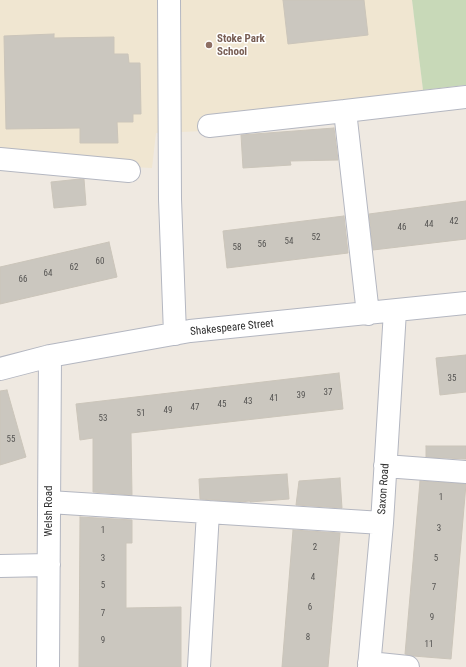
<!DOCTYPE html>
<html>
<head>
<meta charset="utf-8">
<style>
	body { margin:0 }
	canvas { display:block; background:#efe9e1 }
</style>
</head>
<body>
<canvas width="466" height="667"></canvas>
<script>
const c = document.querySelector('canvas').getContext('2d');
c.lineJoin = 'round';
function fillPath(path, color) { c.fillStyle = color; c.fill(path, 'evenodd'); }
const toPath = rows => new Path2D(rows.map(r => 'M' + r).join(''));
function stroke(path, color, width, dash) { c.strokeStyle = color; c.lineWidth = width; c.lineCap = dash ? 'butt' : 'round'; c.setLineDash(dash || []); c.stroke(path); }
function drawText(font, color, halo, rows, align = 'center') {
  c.font = font + ' "Roboto Condensed",sans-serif'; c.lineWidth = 3; c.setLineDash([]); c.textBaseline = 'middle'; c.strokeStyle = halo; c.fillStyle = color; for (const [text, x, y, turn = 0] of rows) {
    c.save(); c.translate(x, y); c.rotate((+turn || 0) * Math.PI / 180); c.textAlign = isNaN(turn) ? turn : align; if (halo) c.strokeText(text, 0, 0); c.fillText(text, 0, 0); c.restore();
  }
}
fillPath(toPath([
	[0,0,412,0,423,90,203,131,156,133,152,168,0,160]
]), '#f0e6d1');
fillPath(toPath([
	[412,0,466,0,466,85,423,90]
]), '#c8d9b8');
const building = toPath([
	[283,0,364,0,368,35,288,44,283,0],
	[54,34,54,38,114,37,114,54,128,54,129,63,140,63,141,114,133,114,133,122,117,122,118,143,80,143,80,128,6,129,4,36,54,34],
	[334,128,338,160,290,161,291,165,243,168,241,135,334,128],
	[80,179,84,179,86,205,54,208,51,182,80,179],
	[466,201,466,239,373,250,369,214,466,201],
	[344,216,348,253,227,268,223,231,344,216],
	[109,242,117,277,0,304,0,267,109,242],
	[466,355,466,392,440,395,436,358,466,355],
	[339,373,343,409,131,433,132,495,93,492,93,438,80,440,76,404,339,373],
	[7,390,26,457,0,465,0,391,7,390],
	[426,446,466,446,466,459,426,457,426,446],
	[287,474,289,499,250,502,250,501,240,502,200,499,199,479,287,474],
	[340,478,342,508,296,505,299,481,340,478],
	[420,481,466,484,451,659,413,656,405,654,420,481],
	[80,517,132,520,132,543,126,543,126,608,181,607,181,667,79,667,80,517],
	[293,530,340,533,328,667,282,667,293,530]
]);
fillPath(building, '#cbc7bf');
stroke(building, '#cbc5ba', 1);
const minor = toPath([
	[169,0,170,199,175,334],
	[209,126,345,111],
	[0,159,129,171],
	[368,314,345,111,466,97],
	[0,369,50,356,190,331,466,303],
	[385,466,466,472],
	[49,502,382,523],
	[0,566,49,565],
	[369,663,408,667],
	[48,667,50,356],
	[199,667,208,512],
	[369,667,382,523,395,311]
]);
stroke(minor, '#b4b7c1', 24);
stroke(minor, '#fff', 22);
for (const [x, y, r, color] of [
	[209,45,4,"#8d6e63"]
]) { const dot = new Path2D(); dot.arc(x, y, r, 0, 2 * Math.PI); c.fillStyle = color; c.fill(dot); stroke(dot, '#fff', 1.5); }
drawText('9px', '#555452', null, [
	["42",454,222],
	["44",429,225],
	["46",402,228],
	["52",316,238],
	["54",289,242],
	["56",262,245],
	["58",237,248],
	["60",100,262],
	["62",74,268],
	["64",48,274],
	["66",23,280],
	["35",452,379],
	["37",328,393],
	["39",301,396],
	["41",274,399],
	["43",248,402],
	["45",222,405],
	["47",195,408],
	["49",168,411],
	["51",141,414],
	["53",103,419],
	["55",11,440],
	["1",441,498],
	["3",439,529],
	["1",103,531],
	["2",315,548],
	["3",103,559],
	["5",436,559],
	["4",313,578],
	["5",103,586],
	["7",434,588],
	["6",310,608],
	["7",103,614],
	["9",432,618],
	["8",308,638],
	["9",103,641],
	["11",429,645]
]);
drawText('bold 11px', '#785e54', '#fff', [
	["Stoke Park",217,39],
	["School",217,52]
], 'left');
drawText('11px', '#2e2e2e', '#fff', [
	["Shakespeare Street",232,328,-6],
	["Saxon Road",384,489,-86],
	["Welsh Road",49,511,-90]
]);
</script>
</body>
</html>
